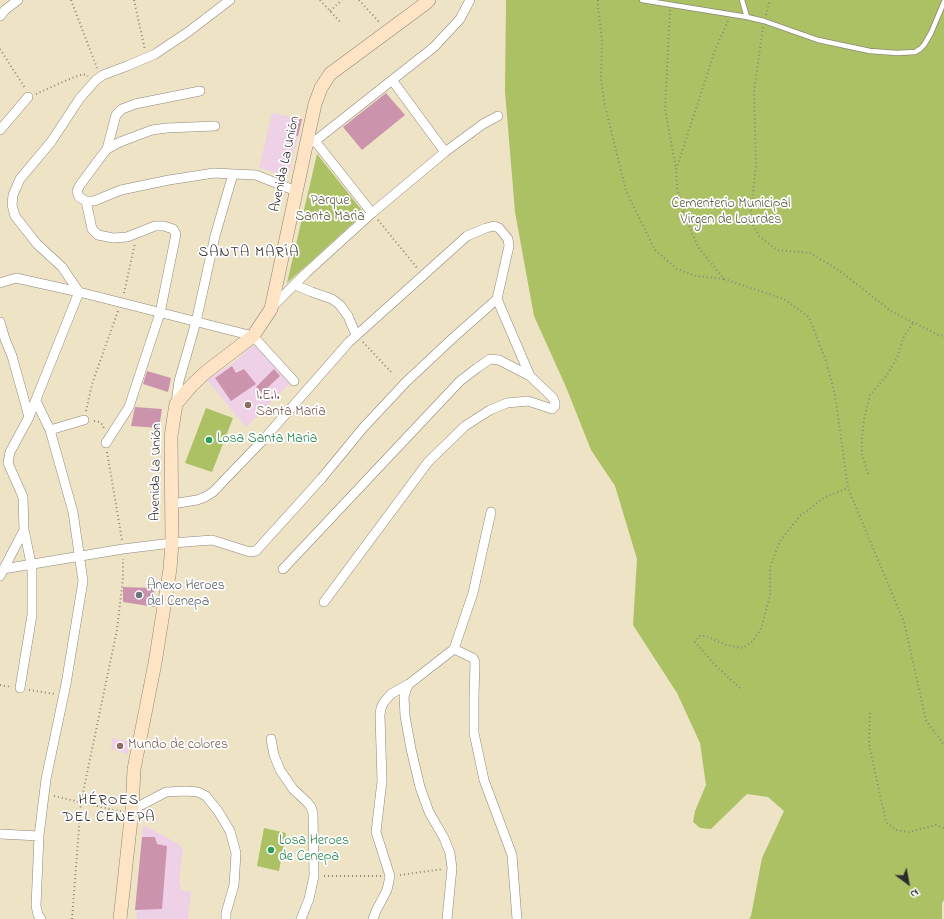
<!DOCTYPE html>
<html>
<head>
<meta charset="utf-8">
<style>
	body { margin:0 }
	#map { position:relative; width:944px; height:919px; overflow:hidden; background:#efe3c6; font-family:"Indie Flower",sans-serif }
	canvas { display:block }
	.north { position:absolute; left:888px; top:863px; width:40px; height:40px; -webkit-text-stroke:3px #fff; paint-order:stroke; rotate:148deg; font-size:11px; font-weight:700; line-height:16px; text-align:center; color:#2b2b2b }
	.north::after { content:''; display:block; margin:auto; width:14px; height:18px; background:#2b2b2b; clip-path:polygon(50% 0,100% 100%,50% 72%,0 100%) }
</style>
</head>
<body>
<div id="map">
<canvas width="944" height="919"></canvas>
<div class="north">N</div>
</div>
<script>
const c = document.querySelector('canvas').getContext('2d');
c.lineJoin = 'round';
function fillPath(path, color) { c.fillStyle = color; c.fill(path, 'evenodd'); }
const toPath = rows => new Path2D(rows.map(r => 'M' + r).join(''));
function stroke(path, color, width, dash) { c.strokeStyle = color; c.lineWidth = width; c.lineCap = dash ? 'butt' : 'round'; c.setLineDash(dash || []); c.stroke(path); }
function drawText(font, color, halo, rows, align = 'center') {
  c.font = font + ' "Indie Flower",sans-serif'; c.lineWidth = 3.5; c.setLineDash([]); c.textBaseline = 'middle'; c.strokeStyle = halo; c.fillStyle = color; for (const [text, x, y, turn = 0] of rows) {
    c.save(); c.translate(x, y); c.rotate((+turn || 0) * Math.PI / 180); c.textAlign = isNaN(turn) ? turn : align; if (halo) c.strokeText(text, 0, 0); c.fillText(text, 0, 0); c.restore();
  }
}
fillPath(toPath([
	[272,113,302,119,288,176,259,168],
	[255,345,258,345,290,383,246,427,207,380,237,360,249,348],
	[112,738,131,742,128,754,111,749],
	[143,825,175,842,183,848,179,881,181,890,191,892,188,919,137,919,137,909,135,910]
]), '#eed0e7');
fillPath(toPath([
	[506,0,944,0,944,900,942,903,942,919,749,919,751,916,762,858,784,811,768,797,747,794,711,829,700,828,693,822,695,811,706,785,700,743,677,693,633,625,637,559,615,486,591,450,566,387,534,316,515,212,505,91],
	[317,154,364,213,287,283],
	[206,408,233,418,212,472,185,463],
	[264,828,286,833,279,871,257,866]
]), '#acc064');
fillPath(toPath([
	[386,93,405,115,362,150,343,127],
	[294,118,302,119,298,136,289,134],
	[232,366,236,373,244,369,256,384,231,401,215,378],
	[274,369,280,376,262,393,256,387],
	[147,371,171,378,168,392,143,384],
	[135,407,162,409,159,428,131,426],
	[123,587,154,588,155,607,123,602],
	[142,837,155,837,157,844,167,846,162,909,135,910]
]), '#cc93ad');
const service = toPath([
	[642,0,747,17,764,21,818,40,870,51,897,53,915,52,920,49,924,45,931,33,944,2],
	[742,0,747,17]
]);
const minor = toPath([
	[0,16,5,10,18,0],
	[392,80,445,152],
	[215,126,167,128,152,130,120,142,107,149,100,158,80,185,77,191,79,197,86,201,94,201,121,190,169,180,214,173,256,175,296,191],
	[0,130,28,97],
	[315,141,372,213],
	[307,144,315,141,434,47,460,19,470,0],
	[107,149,116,115,122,109,135,104,200,91],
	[86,201,92,229,98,235,113,238,127,237,155,226,164,226,173,229,176,234,160,313,129,407,106,443],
	[0,283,16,278,79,292,253,336,294,381],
	[295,285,312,292,332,299,340,305,348,316,356,335],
	[497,299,530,376],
	[271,308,306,273,372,213,445,152,483,124,498,116],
	[0,322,5,339,12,356,29,417],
	[36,401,50,430,73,512,83,581,66,684,46,779,39,836,36,906,38,915,41,919],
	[176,403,179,381,196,322,215,236,233,174],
	[50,430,84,420],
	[3,569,123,549,172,543,212,540,250,552,256,551,321,479,363,428,406,382,454,337,497,299,509,246,508,239,499,228,494,226,486,228,467,236,349,342,263,440,213,492,205,497,197,500,172,504],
	[283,569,460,381,477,368,490,359,499,360,530,376,553,398,555,403,555,406,552,409,528,401,507,403,490,410,465,426,428,462,324,602],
	[0,576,24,530,23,497,8,463,10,452,29,417,79,292,62,267,37,244,15,216,12,205,13,195,20,179,51,142,80,98,96,80,103,75,127,66,155,54,188,32,230,0],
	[454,649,473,658,475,662,474,697,474,733,484,780,512,855,517,919],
	[409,684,406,690,404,697,405,716,411,749,420,787,429,812,444,838,450,853,452,868,447,919],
	[20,688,32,615,32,568,24,530],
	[271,739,274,755,280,770,293,789,307,802,311,807,313,813,314,876,309,899,301,919],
	[132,810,166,792,186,791,198,792,206,796,218,811,230,831,236,853,234,885,226,913,226,919],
	[0,834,39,836],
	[373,919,376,911,387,890,390,876,376,832,382,781,380,715,381,708,384,702,391,694,409,684,454,649,473,593,491,512]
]);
const secondary = toPath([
	[120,919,132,810,134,769,155,663,170,569,172,543,171,436,176,404,191,386,206,372,253,336,271,309,315,104,321,88,330,74,426,3,429,0]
]);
stroke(service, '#8d8778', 6);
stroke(minor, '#8d8778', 10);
stroke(secondary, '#8d8778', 14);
stroke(toPath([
	[71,0,97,68],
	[134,0,145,50],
	[320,0,341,23],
	[359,0,380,23],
	[598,0,598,7,602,39,601,79,604,102,626,191,655,250,677,269,696,276,724,279],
	[670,10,665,109,676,169],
	[330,11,342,0],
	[766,15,770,0],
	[728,21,715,50,676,170,677,188,681,206,698,247,724,279,784,299,809,317,826,361,835,395,848,488,904,622,926,720,944,745],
	[763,27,754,91,756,166,750,219,759,236,777,250,810,253,837,269,891,311,938,335,944,336],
	[0,49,25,88],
	[36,94,67,80,83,74,88,76],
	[378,220,418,269],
	[124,293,135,243],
	[363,342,393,374],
	[86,411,92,384,118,311],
	[94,421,99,422,103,425,104,430],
	[107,452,122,540],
	[868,474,862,454,862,438,864,419,870,395,887,375,897,358,904,336,913,323],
	[0,685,11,687],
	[740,688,716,666,695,642,699,636,706,636,726,645,743,648,753,641,761,629,770,595,770,567,780,541,800,516,825,497,848,488],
	[29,690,55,694],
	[870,713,869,744,886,822,896,830,909,832,936,825,944,828],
	[54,796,118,811,121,811],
	[400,875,443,869],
	[324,876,381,876],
	[72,919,81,802,117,630,123,578,123,559]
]), '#8d8778', 2, [1, 3]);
stroke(service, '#fff', 4.5);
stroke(minor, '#fff', 9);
stroke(secondary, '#fee4c5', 13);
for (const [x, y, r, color] of [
	[248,405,4,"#8d6e63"],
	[209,440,4,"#2e9e5b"],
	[139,595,4,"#6b7280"],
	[120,746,4,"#8d6e63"],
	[271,850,4,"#2e9e5b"]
]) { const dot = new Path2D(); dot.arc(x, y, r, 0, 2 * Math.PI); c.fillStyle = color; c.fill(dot); stroke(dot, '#fff', 1.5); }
drawText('14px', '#2b2b2b', '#fff', [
	["Avenida La Unión",286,164,-78],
	["Avenida La Unión",157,472,-89]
]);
drawText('14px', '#585f3f', '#fff', [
	["Parque",330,202],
	["Santa Maria",330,218],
	["Cementerio Municipal",731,205],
	["Virgen de Lourdes",731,221]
]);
drawText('14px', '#785e54', '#fff', [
	["I.E.I.",256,397],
	["Santa María",256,413],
	["Mundo de colores",128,746]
], 'left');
drawText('14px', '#27864d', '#fff', [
	["Losa Santa Maria",217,440],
	["Losa Heroes",279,842],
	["de Cenepa",279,858]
], 'left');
drawText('14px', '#5b616d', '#fff', [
	["Anexo Heroes",147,587],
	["del Cenepa",147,603]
], 'left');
c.letterSpacing = '1px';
drawText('15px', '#2b2b2b', '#fff', [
	["SANTA MARÍA",249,254],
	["HÉROES",109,802],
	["DEL CENEPA",109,819]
]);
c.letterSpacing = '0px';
</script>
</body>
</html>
